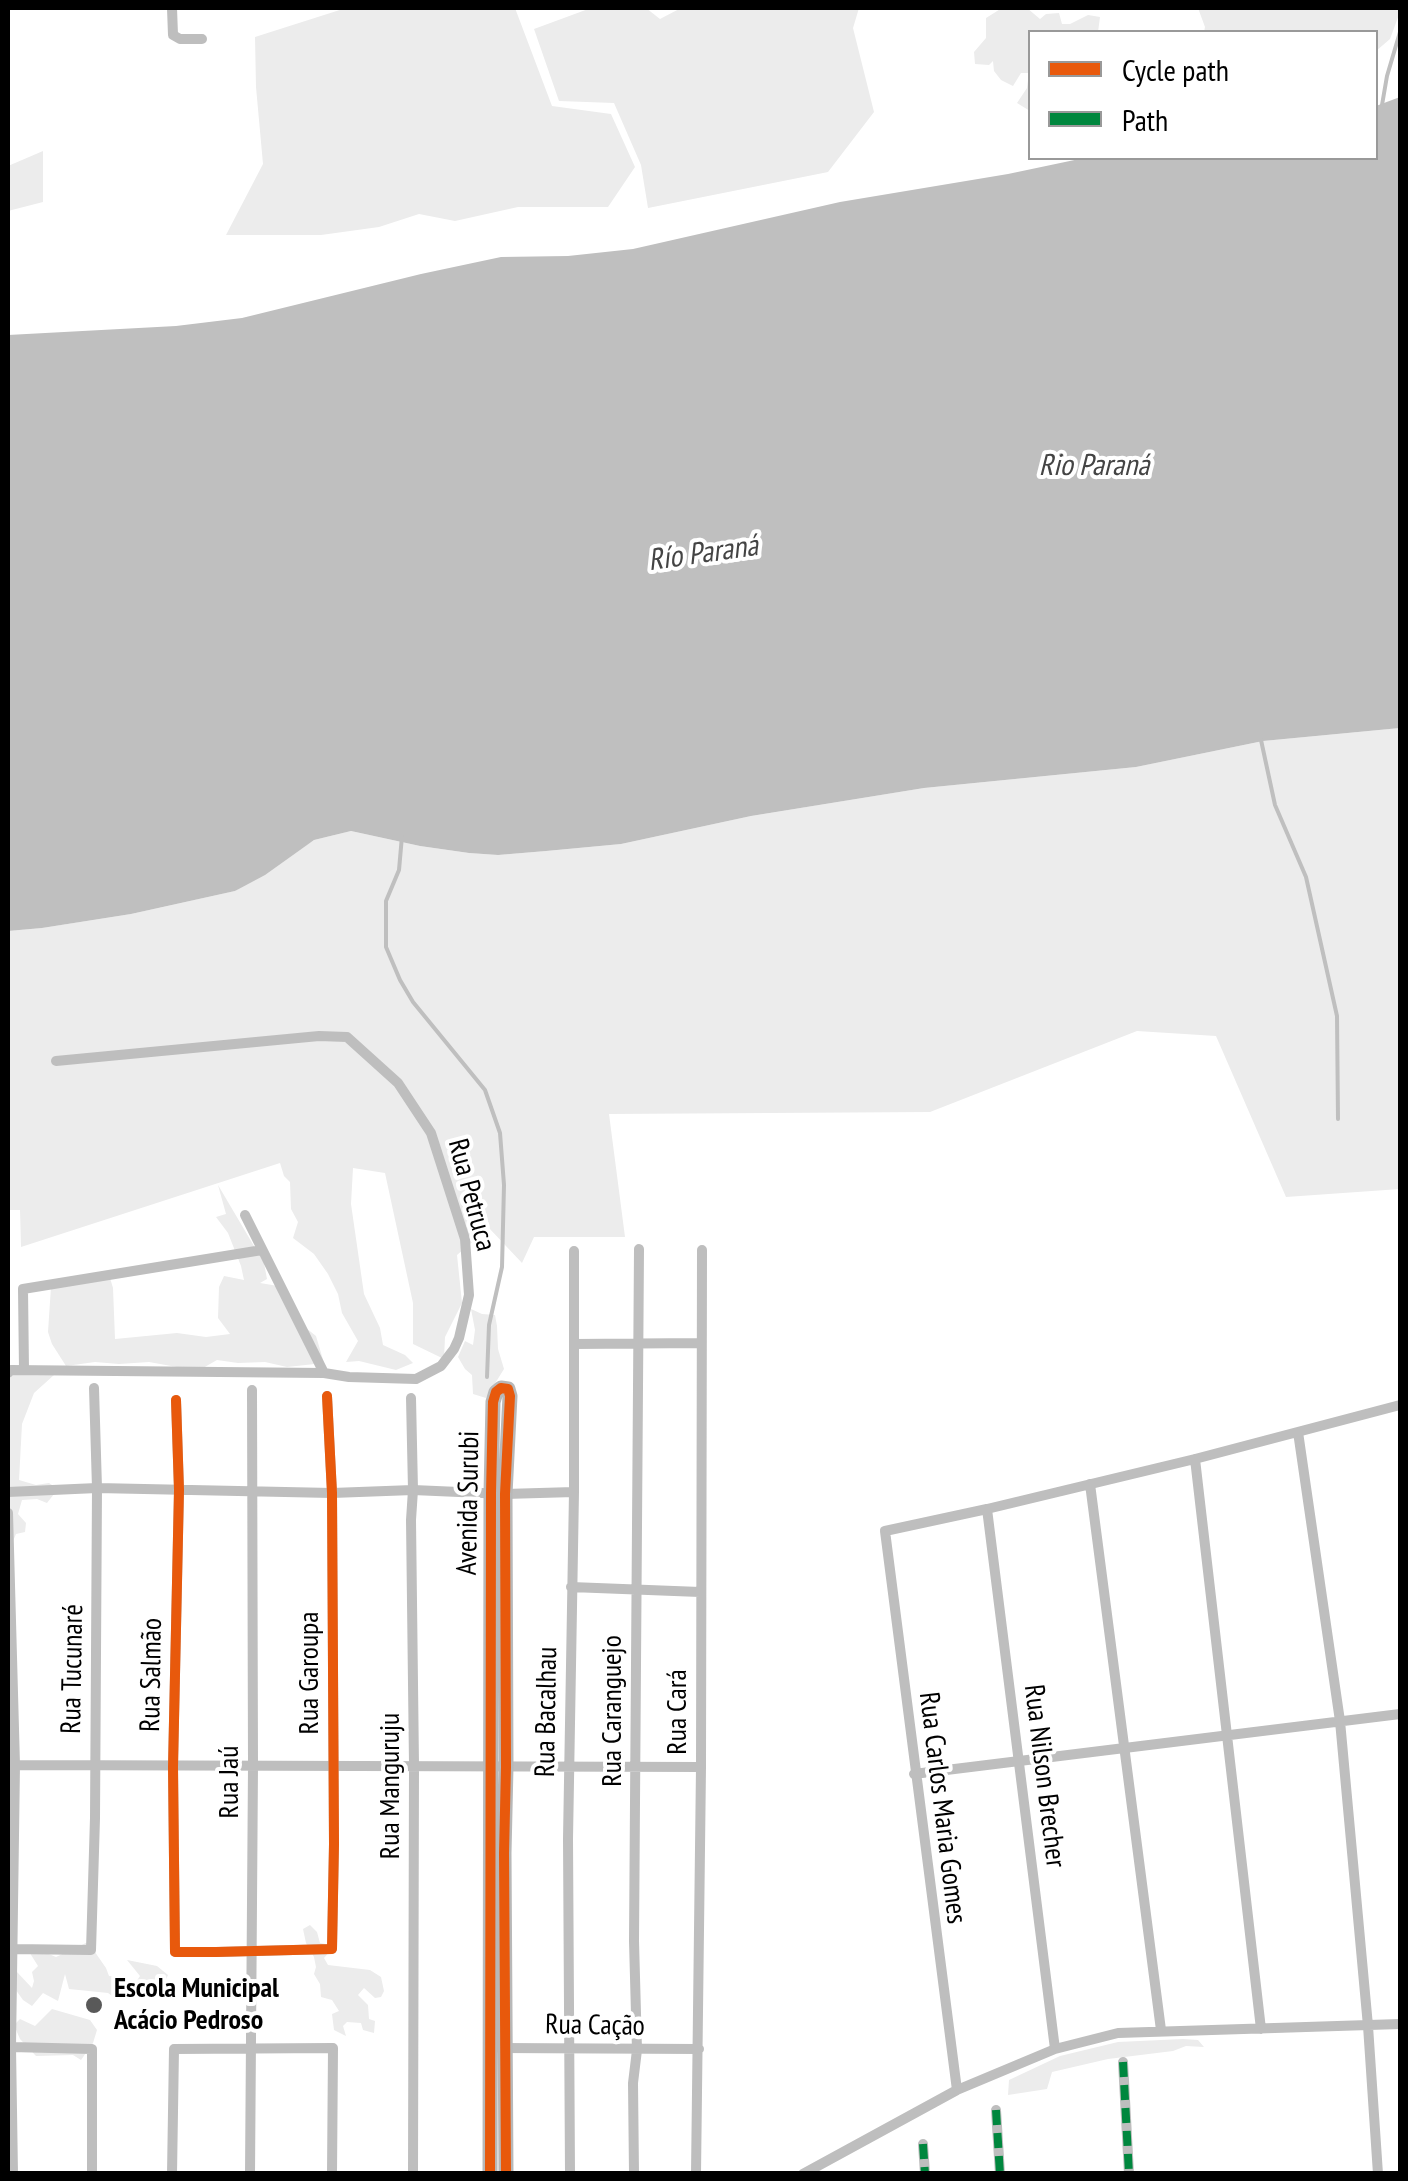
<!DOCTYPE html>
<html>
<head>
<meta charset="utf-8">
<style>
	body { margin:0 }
	#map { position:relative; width:1408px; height:2181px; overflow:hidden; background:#fff; font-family:"PT Sans Narrow",sans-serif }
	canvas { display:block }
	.frame { position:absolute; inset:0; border:10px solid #000; pointer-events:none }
	.legend { position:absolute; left:1028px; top:30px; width:350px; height:130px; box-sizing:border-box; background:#fff; border:2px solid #999; margin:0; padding:12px 18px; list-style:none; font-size:30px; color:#000 }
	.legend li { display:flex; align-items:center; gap:20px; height:50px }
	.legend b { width:50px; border:2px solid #999 }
</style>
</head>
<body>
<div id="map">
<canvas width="1408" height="2181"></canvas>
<div class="frame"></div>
<ul class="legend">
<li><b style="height:12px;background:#e8590c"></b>Cycle path</li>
<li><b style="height:12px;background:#00873e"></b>Path</li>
</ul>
</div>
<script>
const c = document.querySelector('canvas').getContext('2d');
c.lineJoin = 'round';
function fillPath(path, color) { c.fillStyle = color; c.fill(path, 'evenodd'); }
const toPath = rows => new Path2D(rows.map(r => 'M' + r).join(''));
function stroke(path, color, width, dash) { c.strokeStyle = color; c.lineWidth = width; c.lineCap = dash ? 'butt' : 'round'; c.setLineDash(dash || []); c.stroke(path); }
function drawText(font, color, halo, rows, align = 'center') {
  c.font = font + ' "PT Sans Narrow",sans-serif'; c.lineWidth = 8; c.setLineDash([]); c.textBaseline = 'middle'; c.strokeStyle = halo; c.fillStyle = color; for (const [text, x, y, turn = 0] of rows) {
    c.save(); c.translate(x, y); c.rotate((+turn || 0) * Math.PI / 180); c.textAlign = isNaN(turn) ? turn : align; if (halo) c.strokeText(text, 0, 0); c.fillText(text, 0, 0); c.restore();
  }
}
fillPath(toPath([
	[346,8,515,8,552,106,611,114,635,167,608,207,518,207,455,221,419,214,379,227,321,235,226,235,263,164,256,87,255,37],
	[591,8,646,8,660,19,681,8,859,8,853,28,874,112,828,172,648,208,641,165,614,103,559,101,534,29],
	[1002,8,1027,8,1040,19,1046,14,1059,13,1062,24,1070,24,1088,15,1100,17,1098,32,1030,32,1030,111,1017,103,1027,88,1029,73,1021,73,1013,86,1001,80,994,71,993,61,989,65,975,64,974,52,986,38,986,18],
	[1198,8,1400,8,1400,12,1390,39,1376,51,1376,32,1204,32,1205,27],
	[43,151,43,202,8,211,8,166],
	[1400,728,1400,1189,1286,1197,1216,1036,1137,1031,930,1112,609,1114,625,1237,534,1237,522,1263,489,1228,457,1255,462,1303,445,1337,444,1359,413,1344,413,1303,385,1173,353,1168,351,1204,364,1294,380,1328,383,1345,405,1355,413,1363,396,1370,359,1361,346,1362,358,1341,342,1313,338,1294,328,1274,314,1254,293,1238,298,1222,291,1209,290,1182,284,1176,280,1163,21,1247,20,1210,8,1210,8,931,42,928,131,914,235,891,314,840,351,831,420,846,469,853,498,855,546,851,621,844,751,816,924,788,1136,767,1263,741],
	[218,1185,264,1263,267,1279,260,1283,278,1286,292,1300,306,1328,316,1336,324,1363,287,1367,265,1362,238,1363,217,1360,203,1368,188,1369,149,1362,119,1364,95,1362,66,1366,52,1344,48,1332,51,1287,110,1278,113,1288,115,1339,177,1333,206,1337,230,1334,218,1318,219,1287,224,1276,244,1280,241,1266,228,1233,216,1217,226,1214],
	[471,1309,482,1314,495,1315,497,1326,498,1349,504,1369,486,1398,473,1394,472,1375,465,1369,458,1357,465,1341,473,1345,475,1330],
	[8,1373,54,1375,34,1393,22,1424,19,1480,36,1485,49,1483,58,1489,47,1503,37,1499,22,1500,18,1514,26,1523,25,1532,16,1534,13,1541,8,1543],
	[310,1925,317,1932,320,1943,331,1945,331,1950,324,1958,328,1965,370,1970,381,1977,384,1991,381,1997,375,1998,364,1988,358,1995,368,2005,369,2019,375,2021,374,2033,363,2030,361,2023,347,2022,343,2026,346,2036,334,2030,332,2014,339,2011,332,2000,321,1997,320,1984,314,1974,316,1967,314,1957,306,1943,303,1929],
	[88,1942,106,1968,109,1976,126,1978,134,1985,140,1976,127,1960,157,1966,168,1975,163,1986,162,1996,118,2000,108,1993,69,1989,65,1974,58,2001,43,1993,32,2006,23,2000,13,1986,17,1972,32,1988,34,1981,32,1972,38,1966,28,1950,37,1949,56,1957],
	[52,2009,90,2020,97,2030,93,2043,81,2060,73,2055,36,2056,20,2039,14,2025,20,2019,35,2026],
	[1183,2039,1198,2040,1204,2047,1186,2046,1173,2051,1108,2059,1052,2072,1047,2089,1008,2095,1009,2080,1060,2056,1118,2042]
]), '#ececec');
fillPath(toPath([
	[1400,97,1400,728,1263,741,1136,767,924,788,751,816,621,844,546,851,498,855,469,853,420,846,351,831,314,840,265,875,235,891,131,914,42,928,8,931,8,335,176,326,242,318,421,274,501,257,568,256,633,249,840,202,1008,174,1084,158,1376,158,1376,106]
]), '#bfbfbf');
stroke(toPath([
	[1382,105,1387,76,1400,32],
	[1261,740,1275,805,1306,877,1337,1016,1338,1119],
	[402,836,399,870,386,901,386,947,400,980,413,1002,485,1090,500,1133,504,1185,502,1267,489,1325,487,1377]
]), '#bfbfbf', 4);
stroke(toPath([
	[172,8,173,35,180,39,202,39],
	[245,1215,324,1373],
	[574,1344,701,1343],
	[24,1370,23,1289,262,1250],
	[8,1373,11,1370,324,1373,349,1377,416,1379,441,1366,454,1349,459,1338,469,1295,465,1239,431,1133,398,1083,347,1037,319,1036,56,1061],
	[411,1398,413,1490,411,1520,414,1765,413,2174],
	[176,1400,179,1490,173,1767,175,1952,216,1952,332,1949,334,1844,332,1493,327,1396],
	[1298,1432,1340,1721,1368,2026,1378,2174],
	[1195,1459,1261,2029],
	[1090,1484,1161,2030],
	[8,1492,97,1488,332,1493,413,1490,505,1494,574,1492],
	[987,1509,1055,2049],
	[8,1513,15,1765,11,2047,13,2174],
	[571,1587,700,1592],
	[15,1765,701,1767],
	[914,1774,1400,1714],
	[12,1949,91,1950,95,1818,97,1488,94,1388],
	[11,2047,92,2049,92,2174],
	[500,2048,699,2049],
	[1123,2062,1129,2174],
	[957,2090,885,1531,987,1509,1195,1459,1400,1405],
	[996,2110,1000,2174],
	[923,2144,925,2174],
	[172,2174,174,2049,333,2048,332,2174],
	[250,2174,253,1766,252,1390],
	[570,2174,568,1839,574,1492,574,1251],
	[634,2174,633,2083,637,2050,634,1941,639,1249],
	[696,2174,701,1767,702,1250],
	[803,2174,957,2090,1055,2049,1118,2033,1400,2024]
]), '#bebebe', 10);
stroke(toPath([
	[490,2174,491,1493,493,1402,496,1392,501,1388,508,1389,510,1396,505,1494,506,1767,504,1853,506,2174]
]), '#b8b8b8', 15);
stroke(toPath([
	[1123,2062,1129,2174],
	[996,2110,1000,2174],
	[923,2144,925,2174]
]), '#00873e', 8, [15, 8]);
stroke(toPath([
	[176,1400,179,1490,173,1767,175,1952,216,1952,332,1949,334,1844,332,1493,327,1396],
	[490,2174,491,1493,493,1402,496,1392,501,1388,508,1389,510,1396,505,1494,506,1767,504,1853,506,2174]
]), '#e8590c', 10);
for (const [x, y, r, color] of [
	[94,2005,10,"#595959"]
]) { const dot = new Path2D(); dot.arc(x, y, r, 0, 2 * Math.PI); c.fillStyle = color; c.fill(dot); stroke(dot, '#fff', 4); }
drawText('28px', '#000', '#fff', [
	["Rua Petruca",471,1195,75],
	["Avenida Surubi",469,1503,-89],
	["Rua Tucunaré",73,1669,-89],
	["Rua Garoupa",310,1673,-90],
	["Rua Salmão",152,1675,-89],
	["Rua Caranguejo",613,1711,-90],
	["Rua Bacalhau",547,1712,-89],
	["Rua Cará",678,1712,-90],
	["Rua Nilson Brecher",1044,1776,83],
	["Rua Jaú",230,1782,-90],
	["Rua Manguruju",391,1786,-90],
	["Rua Carlos Maria Gomes",942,1808,83],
	["Rua Cação",595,2026,1]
]);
drawText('bold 28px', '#000', '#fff', [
	["Escola Municipal",114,1989],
	["Acácio Pedroso",114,2021]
], 'left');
drawText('italic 30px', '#444', '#fff', [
	["Rio Paraná",1094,466],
	["Río Paraná",703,554,-8]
]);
</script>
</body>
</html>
